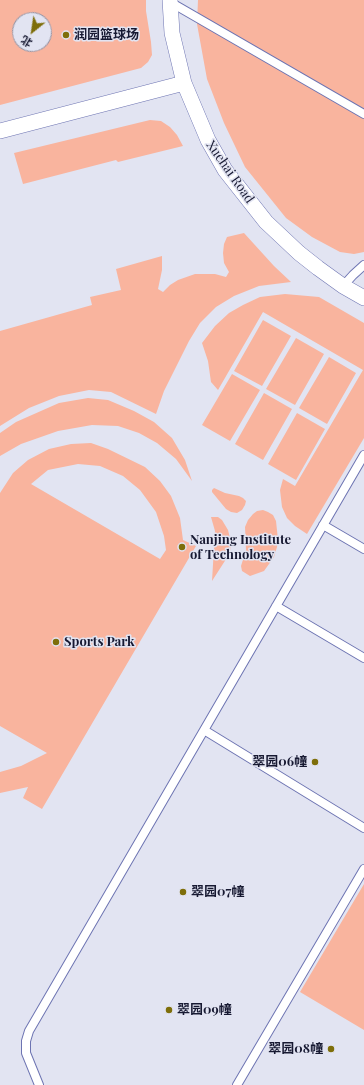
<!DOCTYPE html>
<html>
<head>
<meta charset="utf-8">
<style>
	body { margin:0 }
	#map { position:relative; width:364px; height:1085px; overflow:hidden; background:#e2e4f2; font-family:"Playfair Display","Noto Sans SC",serif }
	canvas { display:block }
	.north { position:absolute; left:12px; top:12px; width:40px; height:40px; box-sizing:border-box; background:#e2e4f2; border:1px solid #9193a5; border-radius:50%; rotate:210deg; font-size:11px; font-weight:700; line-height:16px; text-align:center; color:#171932 }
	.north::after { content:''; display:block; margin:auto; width:14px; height:18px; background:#7e6e0a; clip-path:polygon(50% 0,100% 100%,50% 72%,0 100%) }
</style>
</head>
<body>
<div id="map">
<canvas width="364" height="1085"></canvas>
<div class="north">北</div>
</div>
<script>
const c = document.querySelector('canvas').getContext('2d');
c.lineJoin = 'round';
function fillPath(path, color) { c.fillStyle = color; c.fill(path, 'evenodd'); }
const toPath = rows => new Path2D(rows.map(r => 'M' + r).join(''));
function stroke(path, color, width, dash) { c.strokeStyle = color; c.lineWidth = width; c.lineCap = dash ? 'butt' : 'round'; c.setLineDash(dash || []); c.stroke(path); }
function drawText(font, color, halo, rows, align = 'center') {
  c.font = font + ' "Playfair Display","Noto Sans SC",serif'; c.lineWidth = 3; c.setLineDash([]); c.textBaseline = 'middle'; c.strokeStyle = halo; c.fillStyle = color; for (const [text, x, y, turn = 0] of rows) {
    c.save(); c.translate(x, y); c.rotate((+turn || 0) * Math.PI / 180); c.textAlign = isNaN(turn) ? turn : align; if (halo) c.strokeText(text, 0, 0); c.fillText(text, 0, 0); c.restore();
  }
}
fillPath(toPath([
	[0,0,146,0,146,11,151,42,152,55,148,62,141,68,0,105],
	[20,20,44,20,44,44,20,44],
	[198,0,364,0,364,252,354,254,340,252,312,237,286,218,245,167,224,123,207,79,197,24],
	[150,120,161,121,170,127,177,135,183,146,118,162,116,160,23,184,14,153],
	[244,233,274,266,291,282,259,286,234,296,216,307,200,323,189,341,164,391,156,414,111,392,89,390,59,396,29,408,0,426,0,331,92,305,90,297,121,290,116,269,162,256,162,270,158,289,163,292,170,285,178,280,195,274,215,274,226,277,229,272,224,263,223,253,224,244,227,237],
	[285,294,319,297,364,323,364,438,307,534,295,526,287,518,282,507,280,490,283,479,295,486,363,370,263,312,218,390,211,382,208,361,202,343,215,326,229,313,243,305,260,297],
	[263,320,291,336,262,386,234,371],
	[296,338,324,354,295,405,266,389],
	[329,357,356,373,327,424,299,408],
	[232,374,260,390,230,441,202,425],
	[264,393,292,409,263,460,235,444],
	[88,398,108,400,134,411,154,422,172,438,185,460,192,481,176,459,157,443,139,433,118,426,92,425,58,431,21,444,0,456,0,433,16,422,59,403],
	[297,413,325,429,296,480,268,464],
	[91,443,108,449,145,467,160,481,171,496,180,518,183,540,196,546,42,809,23,798,28,787,0,793,0,772,21,766,47,753,0,726,0,493,13,473,28,460,49,449,71,444],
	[78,464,100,466,123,476,140,490,156,512,164,536,166,550,160,559,31,484,48,470],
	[214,488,225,493,239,496,243,498,246,501,245,505,242,510,237,513,231,512,226,509,212,492,212,490],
	[263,510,268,512,273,515,276,521,278,540,277,547,274,557,264,571,250,576,242,571,241,566,246,550,245,527,248,520,253,514,257,511],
	[211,517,218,517,222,520,228,530,231,542,230,553,212,581,215,531],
	[364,884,364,1030,300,992]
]), '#f9b49e');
const lane = toPath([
	[170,2,364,114],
	[343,286,353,275,364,265],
	[323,525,364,549],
	[276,606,364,658],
	[204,730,364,828],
	[39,1085,26,1053,26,1041,29,1031,364,455],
	[237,1085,364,869]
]);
const street = toPath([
	[170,0,172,33,184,83,208,140,225,170,266,222,299,253,318,268,343,286,364,298],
	[0,131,184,83]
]);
stroke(lane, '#6d74b2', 10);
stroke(street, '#6d74b2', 16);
stroke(lane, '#fff', 8);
stroke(street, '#fff', 15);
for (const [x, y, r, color] of [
	[66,35,4,"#7e6e0a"],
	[182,547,4,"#7e6e0a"],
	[56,642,4,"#7e6e0a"],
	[315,762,4,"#7e6e0a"],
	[183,892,4,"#7e6e0a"],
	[169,1010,4,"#7e6e0a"],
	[331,1049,4,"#7e6e0a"]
]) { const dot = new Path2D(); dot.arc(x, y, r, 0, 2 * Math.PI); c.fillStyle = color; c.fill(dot); stroke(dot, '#e2e4f2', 1.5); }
drawText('bold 13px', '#171932', '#e2e4f2', [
	["润园篮球场",74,35],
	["Nanjing Institute",190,540],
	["of Technology",190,555],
	["Sports Park",64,642],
	["翠园06幢",307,762,"right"],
	["翠园07幢",191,892],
	["翠园09幢",177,1010],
	["翠园08幢",323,1049,"right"]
], 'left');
drawText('13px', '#171932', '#e2e4f2', [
	["Xuehai Road",230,172,55]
]);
</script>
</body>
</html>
